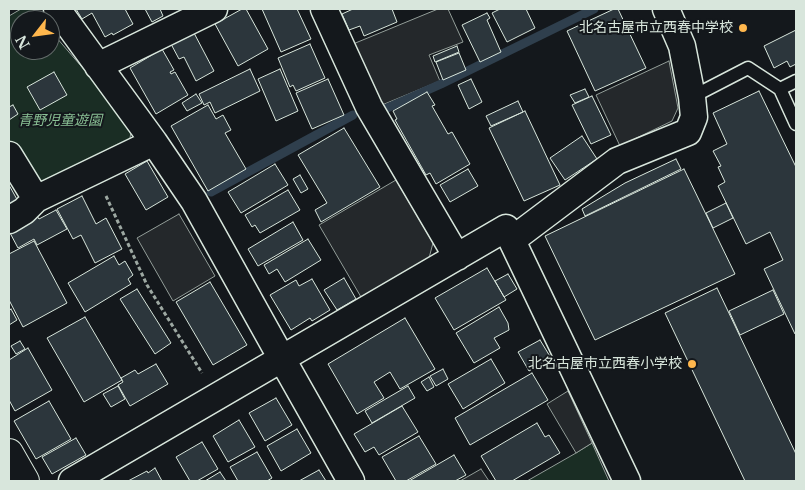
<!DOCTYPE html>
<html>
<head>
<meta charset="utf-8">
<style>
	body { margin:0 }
	#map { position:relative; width:805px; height:490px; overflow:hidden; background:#14181c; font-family:"Libre Baskerville",serif }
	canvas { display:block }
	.frame { position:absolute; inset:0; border:10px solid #d8e6dc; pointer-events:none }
	.north { position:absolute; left:10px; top:10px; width:50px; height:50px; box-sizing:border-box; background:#14181c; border:1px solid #626a69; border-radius:50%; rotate:240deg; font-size:14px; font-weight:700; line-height:20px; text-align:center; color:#d8e6dc }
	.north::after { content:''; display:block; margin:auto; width:18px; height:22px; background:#ffb74d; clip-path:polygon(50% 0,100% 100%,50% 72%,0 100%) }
</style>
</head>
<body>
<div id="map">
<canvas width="805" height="490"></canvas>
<div class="frame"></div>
<div class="north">N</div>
</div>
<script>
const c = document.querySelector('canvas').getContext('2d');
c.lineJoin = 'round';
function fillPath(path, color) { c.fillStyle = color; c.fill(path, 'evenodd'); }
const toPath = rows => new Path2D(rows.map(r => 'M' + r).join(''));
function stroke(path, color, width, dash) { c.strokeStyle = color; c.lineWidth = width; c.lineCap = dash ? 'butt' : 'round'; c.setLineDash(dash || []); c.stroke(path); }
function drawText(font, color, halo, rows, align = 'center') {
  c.font = font + ' "Libre Baskerville","Noto Sans JP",serif'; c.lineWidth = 4; c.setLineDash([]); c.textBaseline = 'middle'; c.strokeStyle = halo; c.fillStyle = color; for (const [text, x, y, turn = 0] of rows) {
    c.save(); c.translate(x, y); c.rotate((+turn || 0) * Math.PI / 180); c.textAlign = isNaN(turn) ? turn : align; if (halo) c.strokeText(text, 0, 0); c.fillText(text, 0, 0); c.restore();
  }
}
const green = toPath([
	[21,9,32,9,42,20,20,20,20,50,50,50,50,30,99,87,131,132,129,144,46,185,34,182,9,140,9,16,21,9],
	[592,443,609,481,527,481,576,453,592,443]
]);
fillPath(green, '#1a2d24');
stroke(green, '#939e99', 1);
const parking = toPath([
	[438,9,448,9,463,42,429,55,440,81,382,105,353,44,438,9],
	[669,61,678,108,672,121,620,146,596,95,669,61],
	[396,180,433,243,429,258,361,297,319,225,396,180],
	[179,214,215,276,173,301,137,238,179,214],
	[568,391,592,443,576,453,547,404,568,391],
	[481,469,489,481,460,481,481,469]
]);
fillPath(parking, '#24282b');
stroke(parking, '#939e99', 1);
stroke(toPath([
	[385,109,441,84,594,9],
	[211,192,353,115]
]), '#2f3f4d', 9);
const building = toPath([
	[76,9,125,9,133,24,113,35,112,33,105,37,92,13,82,19,76,9],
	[145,9,160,9,163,16,152,22,145,9],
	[242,9,246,9,268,49,238,66,215,24,242,9],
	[262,9,297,9,311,39,281,52,262,9],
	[353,9,392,9,397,22,364,36,360,26,349,30,342,14,353,9],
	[500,9,526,9,535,28,507,42,492,13,500,9],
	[614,9,618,9,646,68,595,91,567,31,614,9],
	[487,13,490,18,487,20,501,52,480,62,462,25,487,13],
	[796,30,796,64,790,67,787,61,774,68,764,46,796,30],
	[194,33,214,71,196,81,184,57,179,59,171,44,194,33],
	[310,44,325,78,296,91,293,85,290,87,278,58,310,44],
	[457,46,459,52,435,62,433,56,457,46],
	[162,49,174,70,170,72,171,74,175,72,188,95,156,114,130,68,162,49],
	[459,53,466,70,443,80,436,62,459,53],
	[250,69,260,91,215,113,210,102,204,105,199,94,250,69],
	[280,69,298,111,276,121,258,79,280,69],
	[54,72,67,95,40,110,27,87,54,72],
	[328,79,344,115,312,129,296,93,328,79],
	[471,79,482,102,469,109,458,85,471,79],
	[585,89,589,97,575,103,570,95,585,89],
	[759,91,796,167,796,333,795,334,764,269,783,260,770,232,746,244,718,186,725,182,718,167,721,166,713,151,727,144,713,113,759,91],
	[427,92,435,105,432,106,448,134,452,132,470,164,436,184,430,173,426,175,395,120,397,119,393,111,427,92],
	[196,94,202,103,187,111,182,103,196,94],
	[592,96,611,135,591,144,572,105,592,96],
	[518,101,523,112,491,126,486,116,518,101],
	[13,105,18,114,9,120,9,107,13,105],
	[208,105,216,119,223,115,231,130,225,133,246,169,208,191,171,126,208,105],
	[525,111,560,185,524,201,489,128,525,111],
	[344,128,380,187,321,222,315,210,327,203,298,155,344,128],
	[582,136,597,159,565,180,550,158,582,136],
	[676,159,681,169,585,216,582,209,625,183,676,159],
	[147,161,168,197,146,210,125,174,147,161],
	[275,164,288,185,241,213,228,192,275,164],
	[468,169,478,186,450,202,440,185,468,169],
	[684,169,735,274,595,340,545,236,684,169],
	[300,175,308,189,301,193,293,179,300,175],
	[9,185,19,203,9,209,9,185],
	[288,190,300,210,260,233,255,225,252,227,245,215,288,190],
	[82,196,96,224,106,218,122,249,95,263,81,235,73,239,57,209,82,196],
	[726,203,733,218,713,228,706,213,726,203],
	[56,210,67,229,37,245,34,239,18,248,9,231,37,216,39,219,56,210],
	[293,222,303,240,258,266,248,249,293,222],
	[308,239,321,260,285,282,277,269,269,274,264,265,308,239],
	[34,241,67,303,23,327,9,300,9,253,9,254,34,241],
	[114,256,119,265,125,261,133,275,128,279,131,284,85,312,68,283,114,256],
	[487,268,506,300,454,330,435,298,487,268],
	[508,274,517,289,504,297,495,281,508,274],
	[344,278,356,299,337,310,324,290,344,278],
	[312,279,330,310,312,321,310,318,291,330,270,295,296,280,299,286,312,279],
	[210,282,247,345,213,365,176,302,210,282],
	[717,288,796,454,796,481,745,481,665,313,717,288],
	[137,289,171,343,155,354,120,299,137,289],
	[773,290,784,314,740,335,729,311,773,290],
	[499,307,508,323,509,330,494,338,500,348,474,363,456,333,499,307],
	[11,309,17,320,9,325,9,311,11,309],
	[85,317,122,380,84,402,47,338,85,317],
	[405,318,435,369,400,389,390,372,374,382,384,398,357,414,328,364,405,318],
	[540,340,551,358,529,371,518,352,540,340],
	[20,341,25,349,16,354,11,346,20,341],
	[28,348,52,390,15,411,9,400,9,360,28,348],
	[491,359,505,383,463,409,448,384,491,359],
	[156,364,168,384,130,406,118,385,123,382,121,378,135,370,138,374,156,364],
	[443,369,448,379,436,386,430,376,443,369],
	[532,373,548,400,470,445,455,418,532,373],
	[429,377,434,387,427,391,421,382,429,377],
	[118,386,125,399,111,407,103,394,118,386],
	[408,386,415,398,372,423,365,411,408,386],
	[276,398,292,425,265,441,249,413,276,398],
	[49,401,71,439,36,459,14,421,49,401],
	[402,406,418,432,379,455,374,447,365,452,354,434,402,406],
	[239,420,255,447,228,462,213,436,239,420],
	[537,423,545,437,549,435,560,453,512,481,496,481,481,456,537,423],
	[297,429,311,453,281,471,267,446,297,429],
	[419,436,436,464,406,481,396,481,382,457,419,436],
	[76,438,86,455,52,474,42,457,76,438],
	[202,442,218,469,197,481,190,481,176,457,202,442],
	[257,452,272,478,267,481,238,481,230,467,257,452],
	[454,455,466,475,455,481,409,481,454,455],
	[155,468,162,481,128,481,147,471,148,473,155,468],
	[319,470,326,481,299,481,319,470],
	[220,472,226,481,205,481,220,472]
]);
fillPath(building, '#2c363c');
stroke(building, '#d8e6dc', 1);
const lane = toPath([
	[780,89,796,124],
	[692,97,748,68,780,89,796,81]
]);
const street = toPath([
	[57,9,154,142,194,201,282,359,351,481],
	[324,9,369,107,457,257],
	[98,66,214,9],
	[9,155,36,199,154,142],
	[9,220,24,211,36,199],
	[512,240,617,161,688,132,694,117,692,97,682,46,666,9],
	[72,481,506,228,627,481]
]);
const secondary = toPath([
	[9,453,25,481]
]);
stroke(lane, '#d8e6dc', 15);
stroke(street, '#d8e6dc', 29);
stroke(secondary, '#d8e6dc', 30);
stroke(toPath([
	[106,196,147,285,202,373]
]), '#9da8a2', 3, [4, 2.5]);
stroke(lane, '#14181c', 12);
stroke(street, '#14181c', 26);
stroke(secondary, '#14181c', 28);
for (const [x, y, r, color] of [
	[743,28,5,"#ffb74d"],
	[692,364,5,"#ffb74d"]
]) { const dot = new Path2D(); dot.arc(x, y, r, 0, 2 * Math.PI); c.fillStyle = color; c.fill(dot); stroke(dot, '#14181c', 2); }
drawText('14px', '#d8e6dc', '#14181c', [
	["北名古屋市立西春中学校",733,28],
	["北名古屋市立西春小学校",682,364]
], 'right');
drawText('italic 14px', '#8ac095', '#14181c', [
	["青野児童遊園",60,121]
]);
</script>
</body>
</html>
